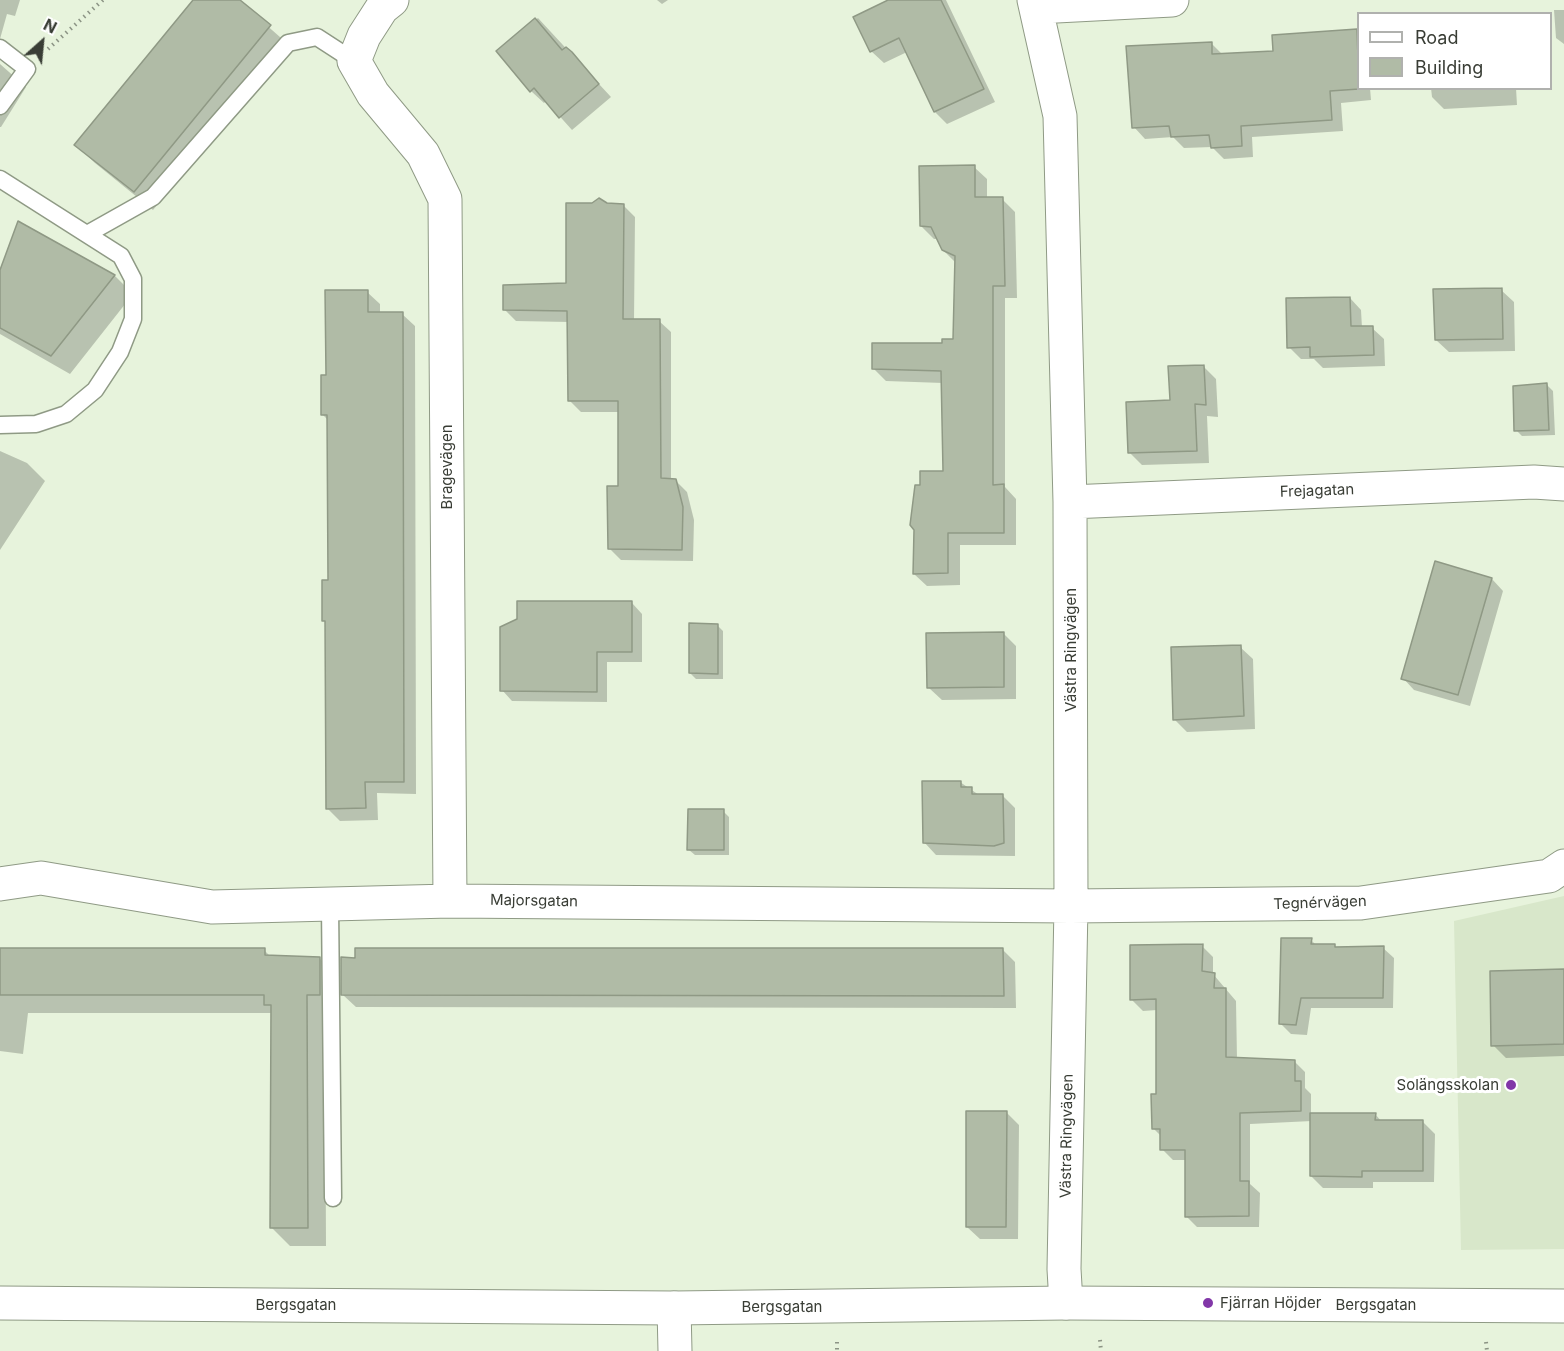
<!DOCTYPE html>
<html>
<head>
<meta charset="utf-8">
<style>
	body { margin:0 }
	#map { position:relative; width:1564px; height:1351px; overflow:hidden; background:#e7f3dc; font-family:Inter,sans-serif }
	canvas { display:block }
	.legend { position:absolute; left:1357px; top:12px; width:195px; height:78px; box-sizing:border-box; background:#fff; border:2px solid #b0b1ae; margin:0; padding:8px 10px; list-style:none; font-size:18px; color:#393d35 }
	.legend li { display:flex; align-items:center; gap:12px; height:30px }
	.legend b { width:30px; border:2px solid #b0b1ae }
	.north { position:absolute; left:12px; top:12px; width:60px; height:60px; -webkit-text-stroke:4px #fff; paint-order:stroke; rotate:27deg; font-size:16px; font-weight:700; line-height:24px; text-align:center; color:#393d35 }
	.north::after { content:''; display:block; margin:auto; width:21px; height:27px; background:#393d35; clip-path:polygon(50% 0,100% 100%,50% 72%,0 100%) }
</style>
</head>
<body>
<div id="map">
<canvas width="1564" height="1351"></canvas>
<ul class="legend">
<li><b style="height:8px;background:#fff"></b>Road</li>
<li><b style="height:16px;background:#b0bba6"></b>Building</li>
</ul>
<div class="north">N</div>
</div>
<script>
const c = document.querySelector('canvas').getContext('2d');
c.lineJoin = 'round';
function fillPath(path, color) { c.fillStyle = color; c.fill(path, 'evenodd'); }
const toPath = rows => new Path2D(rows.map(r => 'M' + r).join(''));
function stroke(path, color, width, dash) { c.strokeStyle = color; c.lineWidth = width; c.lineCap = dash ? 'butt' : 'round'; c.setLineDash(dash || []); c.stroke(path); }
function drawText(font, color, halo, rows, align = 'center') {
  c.font = font + ' Inter,sans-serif'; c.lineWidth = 6; c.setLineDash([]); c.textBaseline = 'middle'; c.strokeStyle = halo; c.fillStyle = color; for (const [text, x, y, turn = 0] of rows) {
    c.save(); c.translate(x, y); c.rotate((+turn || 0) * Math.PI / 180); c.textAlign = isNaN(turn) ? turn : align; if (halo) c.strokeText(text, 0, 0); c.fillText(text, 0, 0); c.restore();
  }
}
fillPath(toPath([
	[1564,896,1564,1249,1461,1250,1454,921]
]), '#d8e7ca');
fillPath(toPath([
	[0,0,20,0,15,16,7,14,0,39],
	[195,0,238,0,289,45,153,210,95,163,76,145],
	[657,0,668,0,662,4],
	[892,0,946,0,995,102,947,124,935,112,907,52,884,63,871,51],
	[1554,10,1564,10,1564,44,1556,38],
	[538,18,611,97,572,130,546,101,544,103,531,91,498,51],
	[1357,31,1358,88,1370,88,1371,100,1341,103,1343,131,1252,137,1253,157,1224,159,1212,147,1184,148,1173,137,1145,139,1134,127,1211,43,1223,55,1274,52],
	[0,64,26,87,1,127,0,127],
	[1431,88,1516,88,1517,105,1444,109,1432,97],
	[974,167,987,179,987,199,1002,199,1015,212,1017,298,1005,298,1005,487,1016,499,1016,545,960,545,960,585,927,586,914,574,916,530,922,487,945,472,943,383,886,381,873,368,954,340,956,263,943,250,938,239,934,239,921,226],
	[606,204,623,205,635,217,634,321,659,321,671,332,671,480,675,480,687,492,694,520,693,561,621,560,610,549,619,487,620,412,581,412,569,400,569,322,516,321,504,309,568,284],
	[19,223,115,276,133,294,70,374,0,334,0,274],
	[1501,290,1514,302,1515,351,1449,352,1436,340],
	[367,292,380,304,380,314,402,314,415,326,416,794,377,793,378,820,340,821,328,809,327,623,324,620,329,581,328,420,323,415,327,377],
	[1350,298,1361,310,1362,328,1372,328,1384,339,1385,366,1323,368,1314,359,1301,359,1289,347],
	[1204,367,1216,379,1218,417,1207,416,1209,463,1142,465,1130,453],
	[1547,385,1553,391,1555,435,1522,436,1516,430],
	[0,451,27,463,45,481,0,550],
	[1492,579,1503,591,1470,706,1414,690,1403,678],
	[632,603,642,614,642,662,607,662,607,702,512,701,502,690],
	[717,625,723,631,723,679,696,679,690,673],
	[1003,633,1016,646,1016,699,942,700,929,688],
	[1240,647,1253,659,1255,729,1187,732,1174,719],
	[960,782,979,795,1003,796,1015,808,1015,856,936,855,924,842],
	[723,811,729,817,729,855,695,855,689,850],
	[1311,940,1316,945,1336,948,1383,948,1394,958,1393,1008,1311,1008,1307,1035,1291,1034,1280,1023],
	[1202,946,1213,957,1213,974,1236,1001,1237,1059,1294,1061,1305,1072,1305,1088,1311,1094,1311,1114,1375,1114,1382,1122,1423,1122,1435,1134,1434,1182,1373,1182,1373,1188,1323,1188,1311,1176,1312,1121,1250,1124,1250,1184,1260,1193,1259,1227,1197,1227,1186,1216,1187,1160,1173,1160,1162,1149,1162,1137,1153,1128,1157,1095,1157,1010,1143,1011,1132,1000],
	[0,950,264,950,271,957,319,958,338,977,325,1014,326,1246,290,1246,271,1227,272,1013,28,1013,23,1054,0,1051],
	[1003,950,1015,962,1016,1008,356,1007,343,995],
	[1564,971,1564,1056,1506,1058,1493,1045],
	[1006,1112,1019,1125,1018,1239,980,1239,967,1227]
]), '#0003');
const building = toPath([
	[193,0,240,0,271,25,134,192,74,145,193,0],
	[888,0,941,0,984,89,934,112,899,38,870,52,853,17,888,0],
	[535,18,562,50,566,47,572,52,599,84,559,118,534,88,530,92,496,51,535,18],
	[1357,29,1359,89,1330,91,1332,120,1241,126,1242,146,1211,148,1209,135,1171,137,1169,126,1132,128,1126,46,1212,42,1212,54,1273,51,1272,35,1357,29],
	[975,165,975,197,1003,197,1005,286,993,286,993,485,1004,484,1004,533,948,533,948,573,913,574,914,530,910,525,915,485,920,485,920,471,943,471,941,371,872,369,872,343,942,343,942,339,953,339,955,256,942,250,931,227,920,226,919,166,975,165],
	[599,198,607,203,624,204,623,319,660,319,661,478,676,479,683,507,682,550,608,549,607,486,618,486,618,401,568,401,567,311,503,310,503,285,566,283,566,203,592,203,599,198],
	[18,221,115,275,51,356,0,328,0,270,18,221],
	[1502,288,1503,339,1435,340,1433,289,1502,288],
	[325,290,368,290,368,312,403,312,404,782,365,782,366,808,326,809,325,621,322,621,322,580,328,580,327,415,321,415,321,375,326,375,325,290],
	[1350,297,1351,326,1373,326,1374,355,1310,357,1310,347,1287,348,1286,298,1350,297],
	[1204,365,1206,405,1195,404,1197,451,1128,453,1126,402,1170,400,1168,366,1204,365],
	[1547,383,1549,430,1514,431,1513,386,1547,383],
	[1435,561,1492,578,1458,695,1401,679,1435,561],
	[517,601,632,601,632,652,597,652,597,692,500,691,500,627,517,619,517,601],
	[689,623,718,624,718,674,689,673,689,623],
	[1004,632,1004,687,927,688,926,633,1004,632],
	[1241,645,1244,716,1173,720,1171,647,1241,645],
	[922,781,961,781,961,787,972,787,972,794,1003,794,1004,843,994,846,923,843,922,781],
	[688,809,724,809,724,850,687,850,688,809],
	[1281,938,1312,938,1311,944,1335,944,1335,947,1384,946,1383,998,1301,998,1296,1025,1279,1024,1281,938],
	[1203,944,1202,971,1215,973,1214,988,1226,988,1226,1057,1295,1060,1295,1081,1301,1081,1301,1111,1240,1113,1240,1181,1249,1181,1249,1216,1185,1217,1185,1150,1160,1150,1160,1129,1152,1129,1151,1094,1156,1094,1156,999,1130,1000,1130,945,1203,944],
	[0,948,265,948,265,955,320,957,320,995,307,995,308,1228,270,1228,271,1005,264,1005,264,995,0,995,0,948],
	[355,948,1003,948,1004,996,341,995,341,957,355,958,355,948],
	[1564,969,1564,1044,1491,1046,1490,971,1564,969],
	[966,1111,1007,1111,1006,1227,966,1227,966,1111],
	[1310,1113,1376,1113,1375,1120,1423,1120,1423,1171,1362,1171,1362,1177,1310,1176,1310,1113]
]);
fillPath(building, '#b0bba6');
stroke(building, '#8f9985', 1.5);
const service = toPath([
	[0,48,27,69,0,106],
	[0,179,121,256,133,279,133,319,120,352,95,390,66,414,36,424,0,425],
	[89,233,153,197,288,43,317,37,354,61],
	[330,905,333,1198]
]);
const minor = toPath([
	[392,0,382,8,364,36,354,61,373,94,423,154,445,199,450,901],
	[1034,0,1060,116,1070,502,1071,906,1064,1269,1066,1303],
	[1037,7,1172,0],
	[1070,502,1534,482,1564,484],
	[0,884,41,878,212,907,450,901,1071,906,1361,903,1549,876,1564,866],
	[674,1308,675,1351]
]);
const tertiary = toPath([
	[0,1303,674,1308,1066,1303,1564,1306]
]);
stroke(service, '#8f9a85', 19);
stroke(minor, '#8f9a85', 35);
stroke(tertiary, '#8f9a85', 35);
stroke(toPath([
	[48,49,103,0],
	[1100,1340,1101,1351],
	[837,1342,837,1351],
	[1486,1342,1487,1351]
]), '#8c9485', 4, [1.5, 4.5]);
stroke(service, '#fff', 16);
stroke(minor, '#fff', 33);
stroke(tertiary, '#fff', 33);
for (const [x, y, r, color] of [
	[1511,1085,6,"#8237a8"],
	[1208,1303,6,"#8237a8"]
]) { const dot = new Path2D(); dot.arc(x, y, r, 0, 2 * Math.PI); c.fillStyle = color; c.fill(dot); stroke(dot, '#fff', 2); }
drawText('15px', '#393d35', '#fff', [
	["Bragevägen",447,467,-90],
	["Frejagatan",1317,491,-2],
	["Västra Ringvägen",1071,650,-90],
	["Majorsgatan",534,901,1],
	["Tegnérvägen",1320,903,-2],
	["Västra Ringvägen",1067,1136,-89],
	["Bergsgatan",296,1305],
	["Bergsgatan",1376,1305],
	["Bergsgatan",782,1307]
]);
drawText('15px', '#393d35', '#fff', [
	["Solängsskolan",1499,1085],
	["Fjärran Höjder",1220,1303,"left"]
], 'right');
</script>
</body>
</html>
